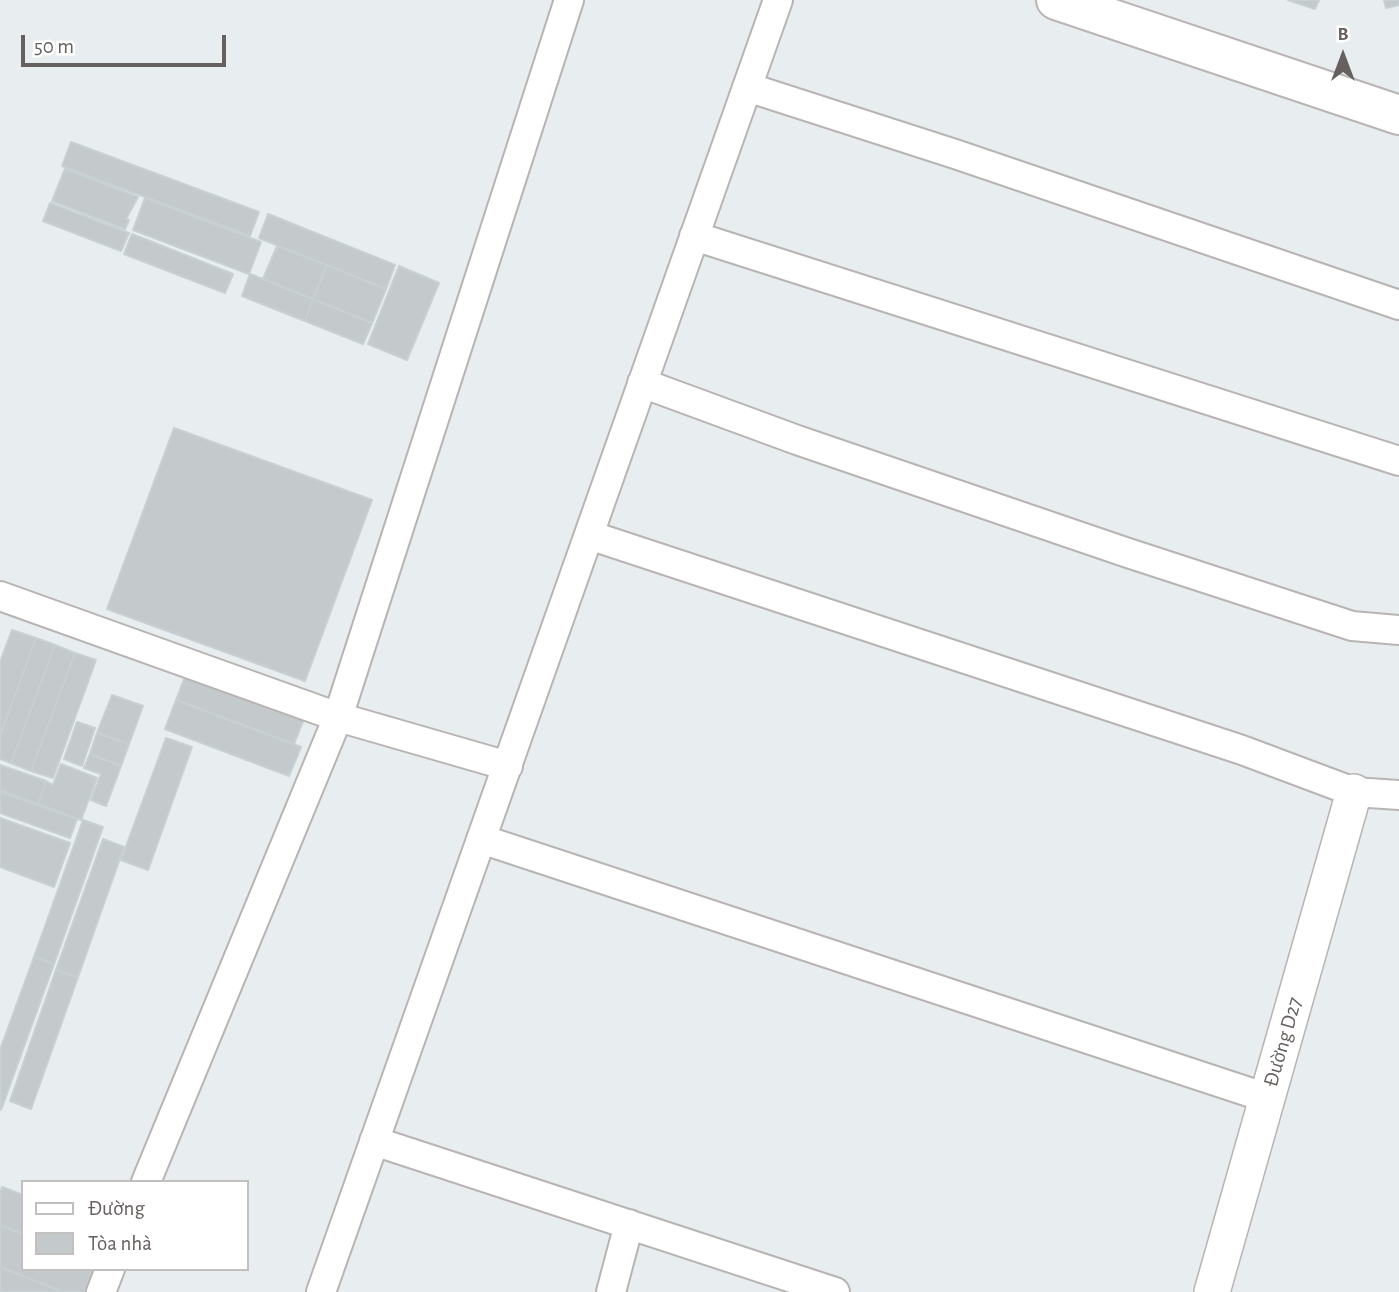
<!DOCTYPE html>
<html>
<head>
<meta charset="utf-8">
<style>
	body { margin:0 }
	#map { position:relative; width:1399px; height:1292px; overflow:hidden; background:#e8edef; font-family:"Alegreya Sans",sans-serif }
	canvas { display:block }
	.legend { position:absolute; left:21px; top:1180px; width:228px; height:91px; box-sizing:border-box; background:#fff; border:2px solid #c2bfbf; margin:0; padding:9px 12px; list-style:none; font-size:21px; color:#66605f }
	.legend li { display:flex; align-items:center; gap:14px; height:35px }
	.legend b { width:35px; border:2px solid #c2bfbf }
	.north { position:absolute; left:1308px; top:21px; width:70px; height:70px; -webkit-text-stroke:5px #fff; paint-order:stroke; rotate:0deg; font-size:19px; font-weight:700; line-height:28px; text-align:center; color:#66605f }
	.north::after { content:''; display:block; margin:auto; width:24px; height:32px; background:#66605f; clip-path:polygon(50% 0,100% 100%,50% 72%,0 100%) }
	.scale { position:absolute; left:21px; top:35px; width:205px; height:32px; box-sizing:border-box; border:4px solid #66605f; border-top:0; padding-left:9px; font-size:21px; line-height:24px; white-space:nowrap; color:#66605f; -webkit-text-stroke:5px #fff; paint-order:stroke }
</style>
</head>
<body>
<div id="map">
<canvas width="1399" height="1292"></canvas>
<ul class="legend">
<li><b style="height:9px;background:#fff"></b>Đường</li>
<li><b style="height:19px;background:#c4c9cb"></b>Tòa nhà</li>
</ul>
<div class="north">B</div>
<div class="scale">50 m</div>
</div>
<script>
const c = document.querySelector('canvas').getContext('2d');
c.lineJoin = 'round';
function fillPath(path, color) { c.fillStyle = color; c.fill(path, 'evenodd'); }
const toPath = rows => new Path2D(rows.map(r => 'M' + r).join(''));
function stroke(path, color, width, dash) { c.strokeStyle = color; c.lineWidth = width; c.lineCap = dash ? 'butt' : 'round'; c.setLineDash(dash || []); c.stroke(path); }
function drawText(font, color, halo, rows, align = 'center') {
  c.font = font + ' "Alegreya Sans",sans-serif'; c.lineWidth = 5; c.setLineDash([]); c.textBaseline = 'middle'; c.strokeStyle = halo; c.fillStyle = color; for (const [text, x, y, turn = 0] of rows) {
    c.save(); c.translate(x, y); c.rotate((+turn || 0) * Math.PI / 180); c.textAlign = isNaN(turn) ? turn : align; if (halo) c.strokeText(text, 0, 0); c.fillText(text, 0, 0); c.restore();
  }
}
const building = toPath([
	[1288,0,1319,0,1315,9,1288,0],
	[1384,0,1399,0,1399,5,1386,8,1384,0],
	[71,142,259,212,250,236,62,166,71,142],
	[65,169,138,197,126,219,129,220,125,229,52,201,65,169],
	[145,198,261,242,249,274,133,230,145,198],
	[50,203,129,233,121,251,43,221,50,203],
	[268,214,395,265,386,289,259,238,268,214],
	[132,234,233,274,225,293,124,254,132,234],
	[277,246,327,265,313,299,263,279,277,246],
	[327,265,386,289,372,323,313,299,327,265],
	[399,266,439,283,407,360,368,344,399,266],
	[250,274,313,299,305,321,242,296,250,274],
	[313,299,372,323,363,344,305,321,313,299],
	[174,428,372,500,305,681,107,609,174,428],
	[12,630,36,638,0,736,0,662,12,630],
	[36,638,55,645,11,763,0,759,0,736,36,638],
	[55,645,75,653,31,771,11,763,55,645],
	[75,653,96,660,53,778,31,771,75,653],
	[186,674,304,719,294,744,176,700,186,674],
	[112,695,143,706,129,744,97,733,112,695],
	[176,700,301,747,289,776,165,729,176,700],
	[77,722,95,728,82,766,64,759,77,722],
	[97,733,129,744,121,766,90,754,97,733],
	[166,738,192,747,148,870,121,860,166,738],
	[90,754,121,766,106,806,91,800,101,774,84,768,90,754],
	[61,764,97,778,81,820,38,804,46,781,53,785,61,764],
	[0,765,46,781,38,804,0,790,0,765],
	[0,792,77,819,70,838,0,813,0,792],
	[0,818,70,843,54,887,0,867,0,818],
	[83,820,103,827,54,964,34,957,83,820],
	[103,839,124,847,78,977,56,970,103,839],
	[34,957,54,964,1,1110,0,1050,34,957],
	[56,970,78,977,31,1109,10,1101,56,970],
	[2,1187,23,1195,23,1234,0,1225,0,1193,2,1187],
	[0,1225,23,1234,23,1269,93,1269,84,1292,63,1292,0,1267,0,1225],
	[0,1267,63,1292,0,1292,0,1267]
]);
fillPath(building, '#c4c9cb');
stroke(building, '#c7d0d3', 2);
const minor = toPath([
	[747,87,955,154,1399,305],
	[694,236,1399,461],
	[642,383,797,440,1125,552,1352,626,1399,630],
	[589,535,1242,750,1354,792,1399,795],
	[0,596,338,717,508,766],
	[481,839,1267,1098],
	[374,1141,835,1292],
	[146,1182,338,717,569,0],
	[101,1292,110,1269],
	[321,1292,778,0],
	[611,1292,629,1224]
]);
const tertiary = toPath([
	[1212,1292,1354,792]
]);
const secondary = toPath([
	[1056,0,1399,115]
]);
stroke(minor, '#b8b4b3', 32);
stroke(tertiary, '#b8b4b3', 38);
stroke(secondary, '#bab5b4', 42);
stroke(minor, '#fff', 28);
stroke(tertiary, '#fff', 35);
stroke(secondary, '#fff', 38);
drawText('21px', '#66605f', '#fff', [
	["Đường D27",1283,1042,-74]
]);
</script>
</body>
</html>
